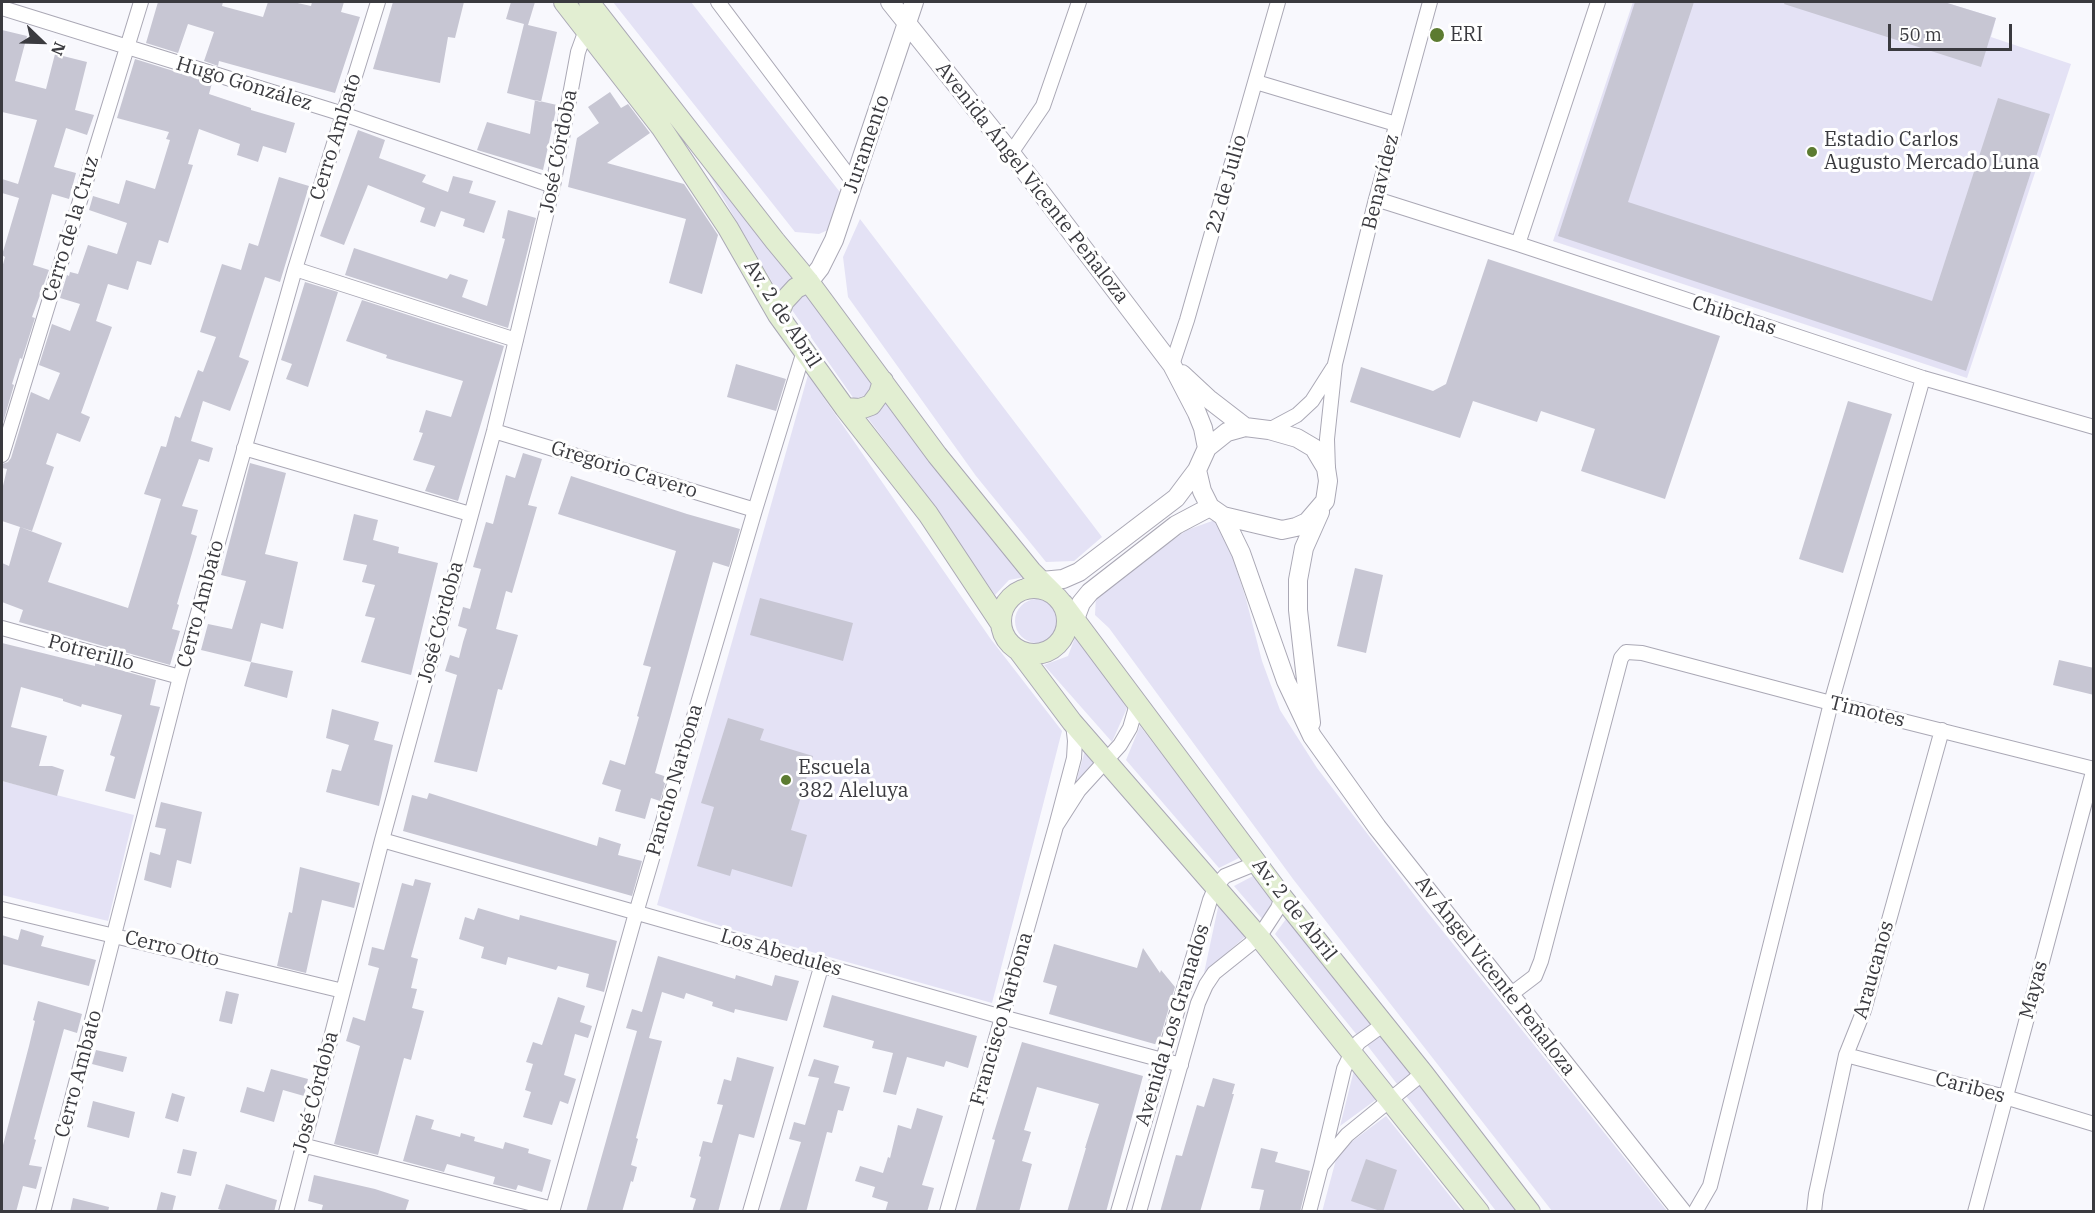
<!DOCTYPE html>
<html>
<head>
<meta charset="utf-8">
<style>
	body { margin:0 }
	#map { position:relative; width:2095px; height:1213px; overflow:hidden; background:#f8f8fd; font-family:"IBM Plex Serif",serif }
	canvas { display:block }
	.frame { position:absolute; inset:0; border:3px solid #3a3a3f; pointer-events:none }
	.north { position:absolute; left:12px; top:12px; width:60px; height:60px; -webkit-text-stroke:4px #fff; paint-order:stroke; rotate:113deg; font-size:16px; font-weight:700; line-height:24px; text-align:center; color:#3a3a3f }
	.north::after { content:''; display:block; margin:auto; width:21px; height:27px; background:#3a3a3f; clip-path:polygon(50% 0,100% 100%,50% 72%,0 100%) }
	.scale { position:absolute; left:1888px; top:24px; width:124px; height:27px; box-sizing:border-box; border:3px solid #3a3a3f; border-top:0; padding-left:8px; font-size:18px; line-height:21px; white-space:nowrap; color:#3a3a3f; -webkit-text-stroke:4px #fff; paint-order:stroke }
</style>
</head>
<body>
<div id="map">
<canvas width="2095" height="1213"></canvas>
<div class="frame"></div>
<div class="north">N</div>
<div class="scale">50 m</div>
</div>
<script>
const c = document.querySelector('canvas').getContext('2d');
c.lineJoin = 'round';
function fillPath(path, color) { c.fillStyle = color; c.fill(path, 'evenodd'); }
const toPath = rows => new Path2D(rows.map(r => 'M' + r).join(''));
function stroke(path, color, width, dash) { c.strokeStyle = color; c.lineWidth = width; c.lineCap = dash ? 'butt' : 'round'; c.setLineDash(dash || []); c.stroke(path); }
function drawText(font, color, halo, rows, align = 'center') {
  c.font = font + ' "IBM Plex Serif",serif'; c.lineWidth = 6; c.setLineDash([]); c.textBaseline = 'middle'; c.strokeStyle = halo; c.fillStyle = color; for (const [text, x, y, turn = 0] of rows) {
    c.save(); c.translate(x, y); c.rotate((+turn || 0) * Math.PI / 180); c.textAlign = isNaN(turn) ? turn : align; if (halo) c.strokeText(text, 0, 0); c.fillText(text, 0, 0); c.restore();
  }
}
fillPath(toPath([
	[613,2,691,2,843,196,828,230,819,234,795,232],
	[1633,2,1944,2,1996,18,1991,37,2071,64,1967,378,1553,241],
	[703,164,795,275,778,292],
	[860,219,1102,537,1074,561,1046,562,976,476,848,297,843,257],
	[809,294,873,383,869,394,854,399,792,310,798,297],
	[808,375,990,638,1062,731,992,1003,727,928,657,905],
	[885,402,1025,577,1009,580,995,595,927,496,867,417],
	[1215,520,1226,537,1246,599,1262,661,1280,710,1317,768,1425,909,1667,1211,1552,1211,1293,879,1109,628,1095,615,1096,595,1187,530],
	'1015 621a22 22 0 1 1 44 0a22 22 0 1 1-44 0Z',
	[1077,632,1127,708,1112,742,1044,665,1068,656],
	[1140,726,1241,857,1219,868,1126,760],
	[1085,750,1095,763,1074,790],
	[2,781,134,815,108,921,2,895],
	[1255,875,1273,900,1264,921,1234,886],
	[1219,903,1247,935,1204,973],
	[1286,919,1373,1023,1357,1035,1275,934],
	[1382,1032,1413,1072,1397,1084,1367,1045],
	[1355,1066,1381,1096,1340,1126],
	[1421,1082,1522,1211,1496,1211,1406,1096],
	[1386,1116,1462,1211,1322,1212,1338,1152]
]), '#e4e2f5');
fillPath(toPath([
	[158,2,223,2,222,6,263,17,268,2,293,2,311,6,312,2,344,2,341,12,360,17,335,93,219,61,218,66,204,61,214,32,188,24,178,53,146,43],
	[393,2,464,2,455,38,448,37,440,83,373,69],
	[511,2,535,2,528,25,557,32,541,102,507,93,524,24,506,19],
	[1635,2,1694,2,1628,202,1932,301,1998,98,2050,114,1966,371,1558,236],
	[1785,2,1944,2,1996,18,1981,67,1784,4],
	[2,30,27,36,15,81,46,89,55,54,87,62,75,110,94,115,87,135,66,128,54,167,76,173,69,199,52,194,33,265,49,270,32,317,35,318,22,359,20,358,12,384,14,385,2,426,2,268,5,257,2,255,19,198,2,193,2,179,18,184,37,120,2,112],
	[135,59,212,83,209,94,251,108,251,110,295,123,286,153,263,146,258,162,237,155,240,144,199,129,188,164,193,165,168,243,159,240,151,265,137,261,128,290,108,284,96,321,112,327,81,413,90,417,80,442,57,433,46,464,54,467,32,531,2,521,2,490,7,469,2,468,2,464,8,462,11,458,31,392,49,400,60,373,39,365,52,324,70,331,80,304,60,298,67,275,69,276,70,272,78,274,88,245,117,254,127,223,89,210,93,196,119,204,126,180,155,189,170,140,166,139,169,132,117,118],
	[610,92,621,108,628,104,650,133,607,163,684,184,718,235,702,294,669,283,686,219,568,187,577,138,599,123,588,107],
	[535,100,557,105,543,170,477,150,487,122,530,134],
	[358,130,385,140,379,158,426,175,422,182,448,192,453,176,473,181,469,193,496,201,484,233,463,226,465,219,441,211,435,227,420,222,425,208,368,185,344,245,320,236],
	[279,177,309,186,280,282,265,277,239,357,249,361,230,411,203,401,191,441,213,448,209,462,199,459,182,506,198,510,191,534,197,536,177,604,179,605,172,629,180,631,170,665,19,622,23,610,2,602,2,563,9,566,20,527,62,543,48,582,128,608,161,499,144,494,161,446,166,447,175,416,180,418,198,370,203,372,216,337,200,332,222,264,241,270,249,243,258,246],
	[508,210,536,218,508,328,345,275,354,248,447,279,450,274,468,280,462,297,487,306,505,239,502,238],
	[1488,259,1720,336,1665,499,1581,471,1595,429,1541,411,1537,422,1473,401,1460,438,1350,402,1361,367,1433,391,1446,384],
	[305,282,338,292,308,387,286,379,292,364,281,360],
	[362,300,504,346,458,501,425,491,435,466,413,460,423,433,419,432,426,410,451,417,463,381,386,358,387,355,346,341],
	[736,364,786,379,776,411,727,397],
	[1848,401,1892,414,1843,573,1799,559],
	[523,453,542,459,528,505,537,507,512,593,506,591,496,629,518,635,502,690,498,689,477,772,434,762,457,675,445,671,450,655,459,658,463,642,467,629,458,626,463,607,470,609,481,569,473,567,486,522,493,524,506,475,515,478],
	[250,463,286,473,265,554,298,562,283,629,261,623,251,662,201,650,208,624,232,629,246,581,221,575],
	[571,476,687,514,740,529,729,567,713,562,655,773,667,777,660,801,651,798,645,819,615,811,621,790,602,784,610,760,625,765,639,717,637,716,651,667,643,665,676,551,558,514],
	[354,514,378,520,373,540,399,547,398,553,438,563,411,675,361,662,375,618,365,616,375,585,362,582,367,565,343,560],
	[1355,568,1383,575,1366,653,1337,646],
	[760,598,853,623,843,661,750,635],
	[2,643,95,666,95,663,156,680,150,705,160,707,135,799,105,791,115,757,110,755,122,715,82,704,81,707,63,701,63,699,21,687,11,727,47,736,39,766,52,766,64,770,57,796,2,781],
	[2059,660,2094,668,2094,695,2053,685],
	[251,662,293,671,287,698,244,686],
	[332,709,379,722,374,740,393,745,379,806,326,792,332,769,341,771,349,745,326,738],
	[728,718,764,729,760,740,813,756,791,830,807,835,792,887,732,869,730,876,697,866,714,807,701,803],
	[429,793,597,846,599,837,621,844,618,855,642,861,632,896,403,831,412,795,427,799],
	[161,802,202,812,191,864,177,860,171,888,144,880,150,852,160,855,166,829,155,827],
	[300,867,360,883,354,908,322,900,306,973,277,966,289,912,292,913],
	[415,879,431,883,411,957,418,959,411,988,417,989,412,1008,424,1011,411,1060,404,1058,378,1155,334,1144,360,1046,346,1041,353,1017,365,1021,379,968,368,965,372,947,384,950,402,883,413,886],
	[478,908,519,920,520,915,617,941,604,992,586,987,589,974,558,966,556,970,508,957,506,965,481,958,484,947,459,939,465,917,474,920],
	[21,929,44,936,41,946,96,960,89,986,2,964,2,935,18,940],
	[1054,944,1137,968,1143,948,1160,973,1161,970,1175,987,1158,1045,1049,1014,1057,986,1043,982],
	[658,956,735,979,736,975,772,986,775,975,799,981,787,1021,735,1009,734,1013,712,1006,713,1002,686,993,684,999,662,992,649,1038,662,1041,636,1138,638,1139,631,1165,637,1167,633,1182,631,1181,622,1212,586,1212,637,1031,626,1028,632,1009,642,1012],
	[226,991,239,994,232,1024,219,1021],
	[832,995,977,1036,968,1068,946,1061,944,1067,907,1057,896,1095,883,1092,893,1053,872,1048,874,1041,823,1027],
	[558,997,585,1006,580,1022,592,1026,588,1038,575,1034,564,1075,576,1079,568,1104,560,1101,552,1125,523,1117,531,1092,525,1090,533,1064,526,1062,533,1042,542,1045],
	[38,1001,82,1014,77,1033,64,1029,34,1139,36,1140,29,1165,42,1167,36,1189,23,1186,16,1212,2,1212,2,1149,29,1046,35,1021,33,1020],
	[1022,1042,1143,1076,1106,1212,1067,1212,1086,1148,1085,1148,1099,1104,1037,1087,1024,1130,1031,1132,1022,1161,1032,1164,1019,1212,975,1212,995,1140,992,1139],
	[96,1050,127,1057,123,1072,92,1064],
	[737,1057,774,1067,754,1138,739,1134,718,1212,692,1212,696,1199,690,1197,701,1157,699,1156,703,1141,712,1143,723,1105,717,1104,724,1079,731,1081],
	[814,1059,839,1066,834,1083,850,1087,843,1111,838,1110,832,1133,827,1132,806,1212,779,1212,801,1142,789,1139,794,1122,805,1125,819,1078,808,1076],
	[271,1069,308,1079,304,1096,283,1090,274,1122,240,1112,247,1087,264,1092],
	[1213,1078,1235,1084,1232,1094,1234,1094,1200,1212,1160,1212,1176,1155,1182,1156,1197,1105,1204,1107],
	[172,1093,185,1097,178,1122,165,1118],
	[93,1101,135,1112,129,1138,87,1127],
	[917,1108,943,1116,922,1185,934,1188,927,1212,885,1212,888,1202,872,1197,875,1187,855,1181,860,1166,883,1173,888,1157,890,1158,898,1125,911,1129],
	[416,1115,434,1120,431,1129,460,1137,461,1133,475,1137,474,1141,503,1149,505,1142,529,1149,528,1153,551,1160,542,1192,518,1185,516,1190,493,1184,495,1177,447,1164,444,1172,403,1161],
	[1261,1148,1278,1152,1275,1162,1310,1171,1300,1212,1259,1212,1264,1190,1251,1188],
	[183,1149,197,1152,191,1176,177,1173],
	[1366,1159,1397,1170,1383,1212,1351,1201],
	[314,1175,375,1189,409,1200,405,1212,321,1212,323,1205,308,1201],
	[226,1184,277,1200,274,1212,228,1212,218,1209],
	[161,1192,176,1196,172,1212,156,1212],
	[73,1198,109,1207,108,1212,70,1212]
]), '#c7c6d3');
const minor = toPath([
	[718,2,854,183],
	[2,8,343,114,553,186],
	[1256,82,1396,124],
	[1011,153,1043,106,1079,2],
	[1376,199,1518,244,1923,378,2094,427],
	[1518,244,1598,2],
	[295,269,516,340],
	[1172,365,1187,320,1278,2],
	[1269,430,1297,415,1312,401,1333,368],
	[494,431,755,510],
	[244,448,470,514],
	[2,455,141,2],
	[1328,470,1327,439,1335,364,1376,199,1430,2],
	[2,628,180,677],
	[1073,724,1075,741,1074,758,1056,826,1079,790,1120,745,1130,728,1137,704],
	[382,840,1002,1017,1181,1065],
	[2,909,343,991],
	[1510,995,1535,976,1541,961,1621,658,1626,652,1642,653,1831,703,2094,769],
	[1384,1024,1359,1042,1352,1052,1344,1069,1321,1166,1347,1135,1423,1073],
	[1846,1055,2005,1097,2094,1124],
	[302,1145,553,1209],
	[43,1212,180,677,295,269,378,2],
	[286,1212,382,840,494,431,553,186,578,52,586,30],
	[552,1212,636,913,755,510,804,351],
	[750,1212,822,964],
	[947,1212,1056,826],
	[1118,1212,1210,900,1216,886,1225,876,1257,863],
	[1139,1212,1198,1003,1206,985,1214,973,1259,937,1278,908,1282,897],
	[1309,1212,1321,1166],
	[1695,1212,1710,1186,1831,703,1923,378],
	[1814,1212,1816,1194,1846,1055,1864,1010,1942,730],
	[1975,1212,2094,768]
]);
const tertiary = toPath([
	[890,2,1011,153,1172,365,1197,413,1203,428,1207,448],
	[809,282,820,268,834,240,914,2],
	[1182,374,1210,400,1245,427],
	[1245,427,1269,430,1297,438,1314,448,1326,468,1328,481,1325,501,1307,522,1296,527,1282,530,1223,516,1210,507,1202,491,1197,470,1207,448,1227,432,1245,427],
	[1223,516,1241,553,1286,681,1312,736,1377,827,1682,1212],
	[1024,589,1041,581,1063,579,1079,572,1176,498,1197,470],
	[1065,633,1075,619,1081,603,1090,592,1176,525,1210,507],
	[1311,723,1298,610,1298,580,1304,548,1320,512]
]);
const secondary = toPath([
	[564,2,661,127,728,228,778,315,845,408,928,514,1001,624],
	[589,2,775,241,809,282,937,455,1031,571,1054,594],
	[778,315,784,301,796,288,809,282],
	[845,408,860,409,871,405,879,394,883,381],
	'1001 621a33 33 0 1 1 66 0a33 33 0 1 1-66 0Z',
	[1063,604,1282,897,1423,1073,1530,1212],
	[1018,650,1072,722,1259,937,1479,1212]
]);
stroke(minor, '#aaa8b5', 16);
stroke(tertiary, '#aaa8b5', 20);
stroke(secondary, '#aaa8b5', 22);
stroke(minor, '#fff', 14);
stroke(tertiary, '#fff', 18);
stroke(secondary, '#e2eed2', 20);
for (const [x, y, r, color] of [
	[1437,35,8,"#5c7b31"],
	[1812,152,6,"#5c7b31"],
	[786,780,6,"#5c7b31"]
]) { const dot = new Path2D(); dot.arc(x, y, r, 0, 2 * Math.PI); c.fillStyle = color; c.fill(dot); stroke(dot, '#fff', 2); }
drawText('20px', '#3a3a3f', '#fff', [
	["ERI",1450,35],
	["Estadio Carlos",1824,140],
	["Augusto Mercado Luna",1824,163],
	["Escuela",798,768],
	["382 Aleluya",798,791]
], 'left');
drawText('20px', '#3a3a3f', '#fff', [
	["Hugo González",244,84,17],
	["Cerro Ambato",336,137,-73],
	["Juramento",867,144,-71],
	["José Córdoba",559,151,-79],
	["Benavídez",1381,182,-76],
	["Avenida Ángel Vicente Peñaloza",1032,183,52],
	["22 de Julio",1227,184,-74],
	["Cerro de la Cruz",71,229,-73],
	["Av. 2 de Abril",782,314,57],
	["Chibchas",1734,316,18],
	["Gregorio Cavero",624,470,17],
	["Cerro Ambato",201,604,-75],
	["José Córdoba",441,622,-75],
	["Potrerillo",91,653,15],
	["Timotes",1867,712,14],
	["Pancho Narbona",675,780,-74],
	["Av. 2 de Abril",1294,910,52],
	["Cerro Otto",172,949,14],
	["Los Abedules",781,953,16],
	["Araucanos",1874,970,-74],
	["Av Ángel Vicente Peñaloza",1495,976,52],
	["Mayas",2034,990,-75],
	["Francisco Narbona",1002,1019,-74],
	["Avenida Los Granados",1173,1025,-73],
	["Cerro Ambato",79,1074,-75],
	["Caribes",1970,1088,15],
	["José Córdoba",316,1092,-75]
]);
</script>
</body>
</html>
